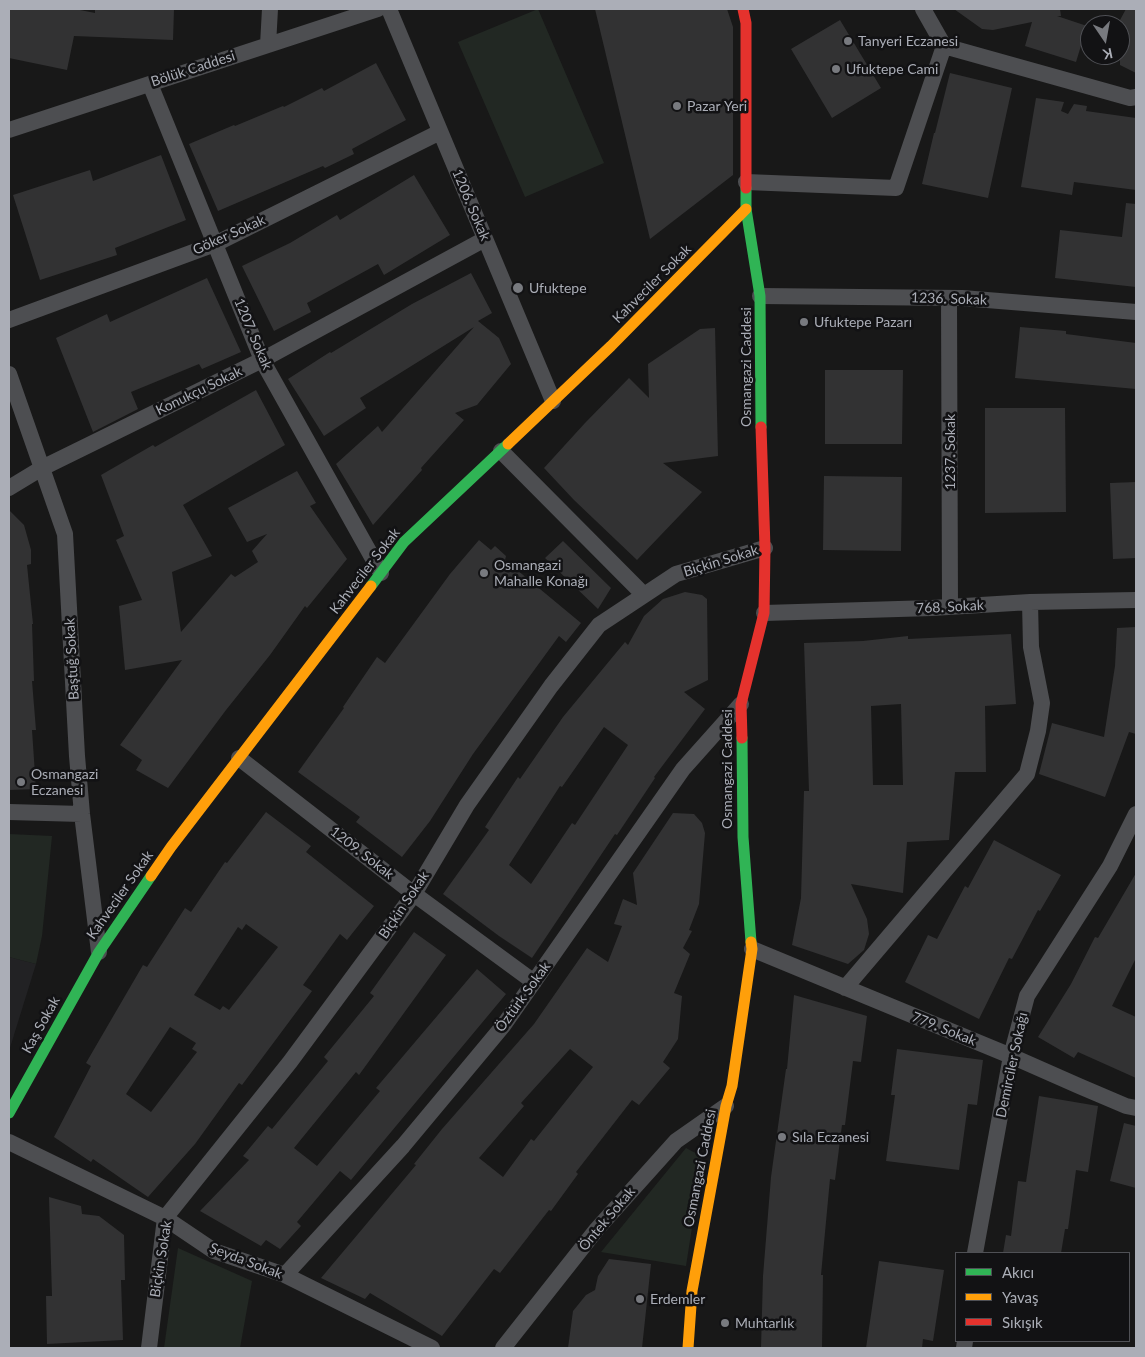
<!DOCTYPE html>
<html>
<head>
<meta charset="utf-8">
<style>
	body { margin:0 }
	#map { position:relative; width:1145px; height:1357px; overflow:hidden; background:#181818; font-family:Lato,sans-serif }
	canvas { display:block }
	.frame { position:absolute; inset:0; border:10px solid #abaeb7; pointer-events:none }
	.legend { position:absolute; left:955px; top:1252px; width:175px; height:90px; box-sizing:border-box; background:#121214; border:1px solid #4f5055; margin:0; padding:6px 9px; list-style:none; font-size:15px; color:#abaeb7 }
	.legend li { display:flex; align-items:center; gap:10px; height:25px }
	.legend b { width:25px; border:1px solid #4f5055 }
	.north { position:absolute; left:1080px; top:15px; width:50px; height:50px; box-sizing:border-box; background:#121214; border:1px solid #4f5055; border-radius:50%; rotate:168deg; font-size:14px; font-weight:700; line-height:20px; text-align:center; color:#abaeb7 }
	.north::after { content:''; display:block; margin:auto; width:18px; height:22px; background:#787a7f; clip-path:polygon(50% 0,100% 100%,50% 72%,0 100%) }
</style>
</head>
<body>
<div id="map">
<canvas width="1145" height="1357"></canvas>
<div class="frame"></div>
<ul class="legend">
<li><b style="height:6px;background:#30b455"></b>Akıcı</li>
<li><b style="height:6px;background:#ff9f0a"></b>Yavaş</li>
<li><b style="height:6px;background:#e5322d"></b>Sıkışık</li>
</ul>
<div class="north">K</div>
</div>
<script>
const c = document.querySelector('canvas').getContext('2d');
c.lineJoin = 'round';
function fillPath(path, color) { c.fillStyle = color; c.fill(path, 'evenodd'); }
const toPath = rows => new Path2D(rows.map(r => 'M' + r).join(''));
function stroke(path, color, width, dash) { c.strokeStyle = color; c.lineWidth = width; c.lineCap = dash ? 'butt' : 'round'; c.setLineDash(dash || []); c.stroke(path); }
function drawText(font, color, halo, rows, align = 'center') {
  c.font = font + ' Lato,sans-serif'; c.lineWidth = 5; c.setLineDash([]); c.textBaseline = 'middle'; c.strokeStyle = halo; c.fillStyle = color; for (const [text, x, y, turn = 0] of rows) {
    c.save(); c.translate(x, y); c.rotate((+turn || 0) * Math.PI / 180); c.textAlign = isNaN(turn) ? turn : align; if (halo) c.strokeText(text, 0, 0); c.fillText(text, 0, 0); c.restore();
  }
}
fillPath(toPath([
	[9,957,36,964,9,1051]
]), '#222224');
fillPath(toPath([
	[538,9,604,163,525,197,458,42],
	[9,834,52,836,42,936,36,964,9,957],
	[686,1148,703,1157,686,1266,601,1252],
	[178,1248,252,1281,240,1348,164,1348]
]), '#222823');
fillPath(toPath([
	[9,9,75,9,95,13,95,9,174,9,173,40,74,36,67,70,9,58],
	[595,9,727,9,733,27,733,175,650,239],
	[954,9,1060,9,1061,16,1057,16,1087,26,1076,62,1025,46,1032,22,993,30,982,29],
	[1126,9,1136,9,1136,73,1120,65,1120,20],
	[840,20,881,88,832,118,791,49],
	[376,63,406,120,352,149,354,154,325,168,323,166,218,211,189,144,234,125,235,126,283,106,284,107,322,88,324,91],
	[950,73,1012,88,988,198,922,184,934,133,935,133],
	[1036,98,1064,102,1061,111,1068,114,1074,104,1087,106,1086,111,1136,118,1136,190,1074,182,1072,195,1021,187],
	[161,155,186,220,115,248,117,255,40,280,13,195,90,170,93,181],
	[414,175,450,235,384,275,378,264,307,303,311,312,274,331,242,266,290,243,337,215,340,220],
	[1126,203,1136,204,1136,287,1055,278,1060,230,1122,237],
	[471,273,492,313,478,321,499,338,511,364,477,405,455,413,464,420,421,468,422,470,373,525,336,464,378,426,382,432,474,327,360,398,366,408,324,436,288,379,330,352,331,353,412,304],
	[207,278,241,352,202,369,199,364,131,392,138,409,93,432,56,338,107,314,110,322],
	[1020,327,1066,331,1066,334,1136,343,1136,389,1015,378],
	[715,328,718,456,663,463,702,492,637,560,574,500,544,468,585,423,629,378,649,398,648,364,700,329],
	[825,370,903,370,902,444,825,444],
	[256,390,285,445,183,505,212,556,172,572,181,632,231,574,235,577,258,562,252,551,267,534,247,542,228,508,297,471,316,503,310,506,347,559,307,608,305,606,270,655,226,710,168,788,136,770,142,760,120,745,182,660,125,670,119,606,142,600,116,540,124,536,101,475,153,445,155,447],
	[985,408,1065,408,1066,512,985,513],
	[824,476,902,477,901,551,823,550],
	[1136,482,1136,558,1113,559,1110,483],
	[9,510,24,525,31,550,31,564,27,565,33,624,32,624,34,681,32,681,36,730,32,730,36,789,9,790],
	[479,540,491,550,495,546,506,556,505,560,581,623,566,642,559,636,473,754,430,821,402,857,356,822,360,817,298,772,344,708,343,707,377,657,385,663,450,574],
	[563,541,611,588,598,609,545,558],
	[685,592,702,595,707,599,708,680,684,692,705,709,654,777,655,778,617,835,615,834,532,958,499,936,443,894,489,830,485,827,518,777,520,779,563,717,625,642,628,645,644,616,663,599],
	[604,727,628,745,575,825,572,823,531,884,509,865,560,786,562,787],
	[1136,627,1136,734,1129,732,1105,797,1039,774,1052,723,1104,737,1115,666,1117,628],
	[1011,634,1016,704,985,706,986,772,955,772,949,840,907,842,903,893,851,884,867,919,869,934,864,950,848,964,792,945,801,898,804,791,809,791,804,643,863,641,908,636,908,639],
	[901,704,903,785,873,785,871,706],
	[266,812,311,846,306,852,374,906,347,940,340,934,303,985,312,991,242,1085,239,1083,195,1144,148,1197,93,1159,91,1162,54,1137,91,1066,86,1063,143,965,147,967,185,908,191,912,225,862,227,863],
	[246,924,278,947,229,1010,223,1006,220,1010,194,995,238,927,242,930],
	[170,1027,196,1043,192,1049,197,1052,151,1112,126,1094],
	[673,813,694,814,702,823,705,833,699,904,689,930,692,931,683,948,690,954,674,993,682,996,678,1039,663,1062,670,1068,639,1105,632,1100,576,1172,578,1174,551,1211,549,1210,500,1273,494,1269,442,1336,370,1293,365,1299,321,1278,416,1165,414,1164,442,1129,534,1024,587,948,608,962,622,926,614,924,623,899,637,905,633,873],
	[570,1049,593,1067,534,1141,531,1139,503,1177,479,1158,524,1106,521,1103],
	[994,840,1061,875,1040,911,1038,910,1012,959,1009,958,979,1019,905,982,928,935,937,939,965,886,968,888],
	[1136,873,1136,958,1112,1006,1136,1017,1136,1078,1078,1052,1074,1058,1038,1037,1071,984,1095,937,1098,938],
	[414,932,446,955,359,1075,356,1072,294,1148,317,1166,380,1091,376,1088,477,969,506,994,351,1180,340,1171,297,1222,301,1226,280,1249,266,1240,261,1246,200,1211,249,1160,243,1156,268,1126,272,1129,328,1061,324,1057,374,996,370,993],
	[794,995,867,1016,861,1062,853,1061,845,1125,842,1125,835,1180,830,1179,821,1275,823,1275,822,1348,761,1348,763,1276,771,1177,786,1069,787,1069],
	[897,1049,983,1060,977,1105,968,1104,959,1170,886,1161,895,1095,891,1095],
	[1039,1096,1098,1106,1088,1172,1076,1170,1068,1229,1065,1229,1061,1253,1003,1253,1006,1235,1011,1236,1018,1181,1026,1182],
	[1124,1123,1136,1126,1136,1188,1110,1181],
	[49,1197,81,1206,82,1214,99,1216,124,1235,125,1280,121,1280,123,1340,47,1344,46,1296,52,1296],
	[609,1259,651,1264,642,1348,568,1348,573,1311,586,1295,595,1290,598,1276],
	[879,1261,944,1270,933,1341,923,1339,922,1348,866,1348]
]), '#323233');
stroke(toPath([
	[389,9,553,401],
	[923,9,944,46,1130,98,1136,97],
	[268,45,270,9],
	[150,84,262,360,381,573],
	[9,130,378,9],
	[746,182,896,188,944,46],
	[760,296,962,298,1136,312],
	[949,298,950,607],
	[9,320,215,244,440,132],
	[9,374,65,534,77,756,82,814,99,952],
	[501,451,644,595],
	[9,488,42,468,262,360,485,239],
	[764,613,932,608,1030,602,1136,600],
	[239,758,414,894,534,982],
	[9,812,82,814],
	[752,949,1011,1056,1079,1086,1126,1106,1136,1108],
	[845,988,1027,774,1038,731,1042,703,1031,647,1030,602],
	[9,1142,165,1218,214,1251,285,1275,432,1348],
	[975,1253,1011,1056,1027,996,1110,866,1136,814],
	[285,1275,403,1146,503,1026,683,769,741,704],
	[149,1348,165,1218,290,1062,414,894,467,805,551,686,599,625,676,574,765,548],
	[503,1348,597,1229,676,1141,726,1106],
	[964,1348,965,1341]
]), '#4d4e51', 16);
stroke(toPath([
	[746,188,746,209,760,296,761,427],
	[371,586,404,542,508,444],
	[742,738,743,837,751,942],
	[9,1113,99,952,151,876]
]), '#30b455', 11);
stroke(toPath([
	[508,444,611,346,746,209],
	[151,876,171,847,371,586],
	[688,1348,692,1291,726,1106,732,1086,752,949,751,942]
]), '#ff9f0a', 11);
stroke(toPath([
	[743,9,746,23,746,188],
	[742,738,741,704,764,613,765,548,761,427]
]), '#e5322d', 11);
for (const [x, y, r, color] of [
	[848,41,5,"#787a7f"],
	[836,69,5,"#787a7f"],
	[677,106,5,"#787a7f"],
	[518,288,6,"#787a7f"],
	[804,322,5,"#787a7f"],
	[484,573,5,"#787a7f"],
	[21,782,5,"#787a7f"],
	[782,1137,5,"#787a7f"],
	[640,1299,5,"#787a7f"],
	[725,1323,5,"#787a7f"]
]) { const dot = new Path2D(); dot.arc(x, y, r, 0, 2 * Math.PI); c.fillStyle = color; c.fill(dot); stroke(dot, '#121214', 2); }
drawText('14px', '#abaeb7', '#121214', [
	["Tanyeri Eczanesi",858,41],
	["Ufuktepe Cami",846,69],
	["Pazar Yeri",687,106],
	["Ufuktepe",529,288],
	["Ufuktepe Pazarı",814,322],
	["Osmangazi",494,565],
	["Mahalle Konağı",494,581],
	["Osmangazi",31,774],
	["Eczanesi",31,790],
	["Sıla Eczanesi",792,1137],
	["Erdemler",650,1299],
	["Muhtarlık",735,1323]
], 'left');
drawText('14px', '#abaeb7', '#121214', [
	["Bölük Caddesi",193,69,-18],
	["1206. Sokak",471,205,67],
	["Göker Sokak",229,235,-24],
	["Kahveciler Sokak",652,284,-45],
	["1236. Sokak",949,299,2],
	["1207. Sokak",253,334,67],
	["Osmangazi Caddesi",746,367,-90],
	["Konukçu Sokak",199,391,-26],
	["1237. Sokak",950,452,-90],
	["Biçkin Sokak",721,561,-17],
	["Kahveciler Sokak",365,571,-52],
	["768. Sokak",950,607,-3],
	["Baştuğ Sokak",72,659,-93],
	["Osmangazi Caddesi",727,769,-90],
	["1209. Sokak",362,853,38],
	["Kahveciler Sokak",120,895,-55],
	["Biçkin Sokak",404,905,-56],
	["Öztürk Sokak",523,997,-54],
	["Kaş Sokak",41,1025,-61],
	["779. Sokak",944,1029,22],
	["Demirciler Sokağı",1012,1065,-78],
	["Osmangazi Caddesi",700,1168,-79],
	["Öntek Sokak",607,1219,-50],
	["Biçkin Sokak",161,1259,-81],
	["Şeyda Sokak",246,1261,21]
]);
</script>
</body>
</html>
